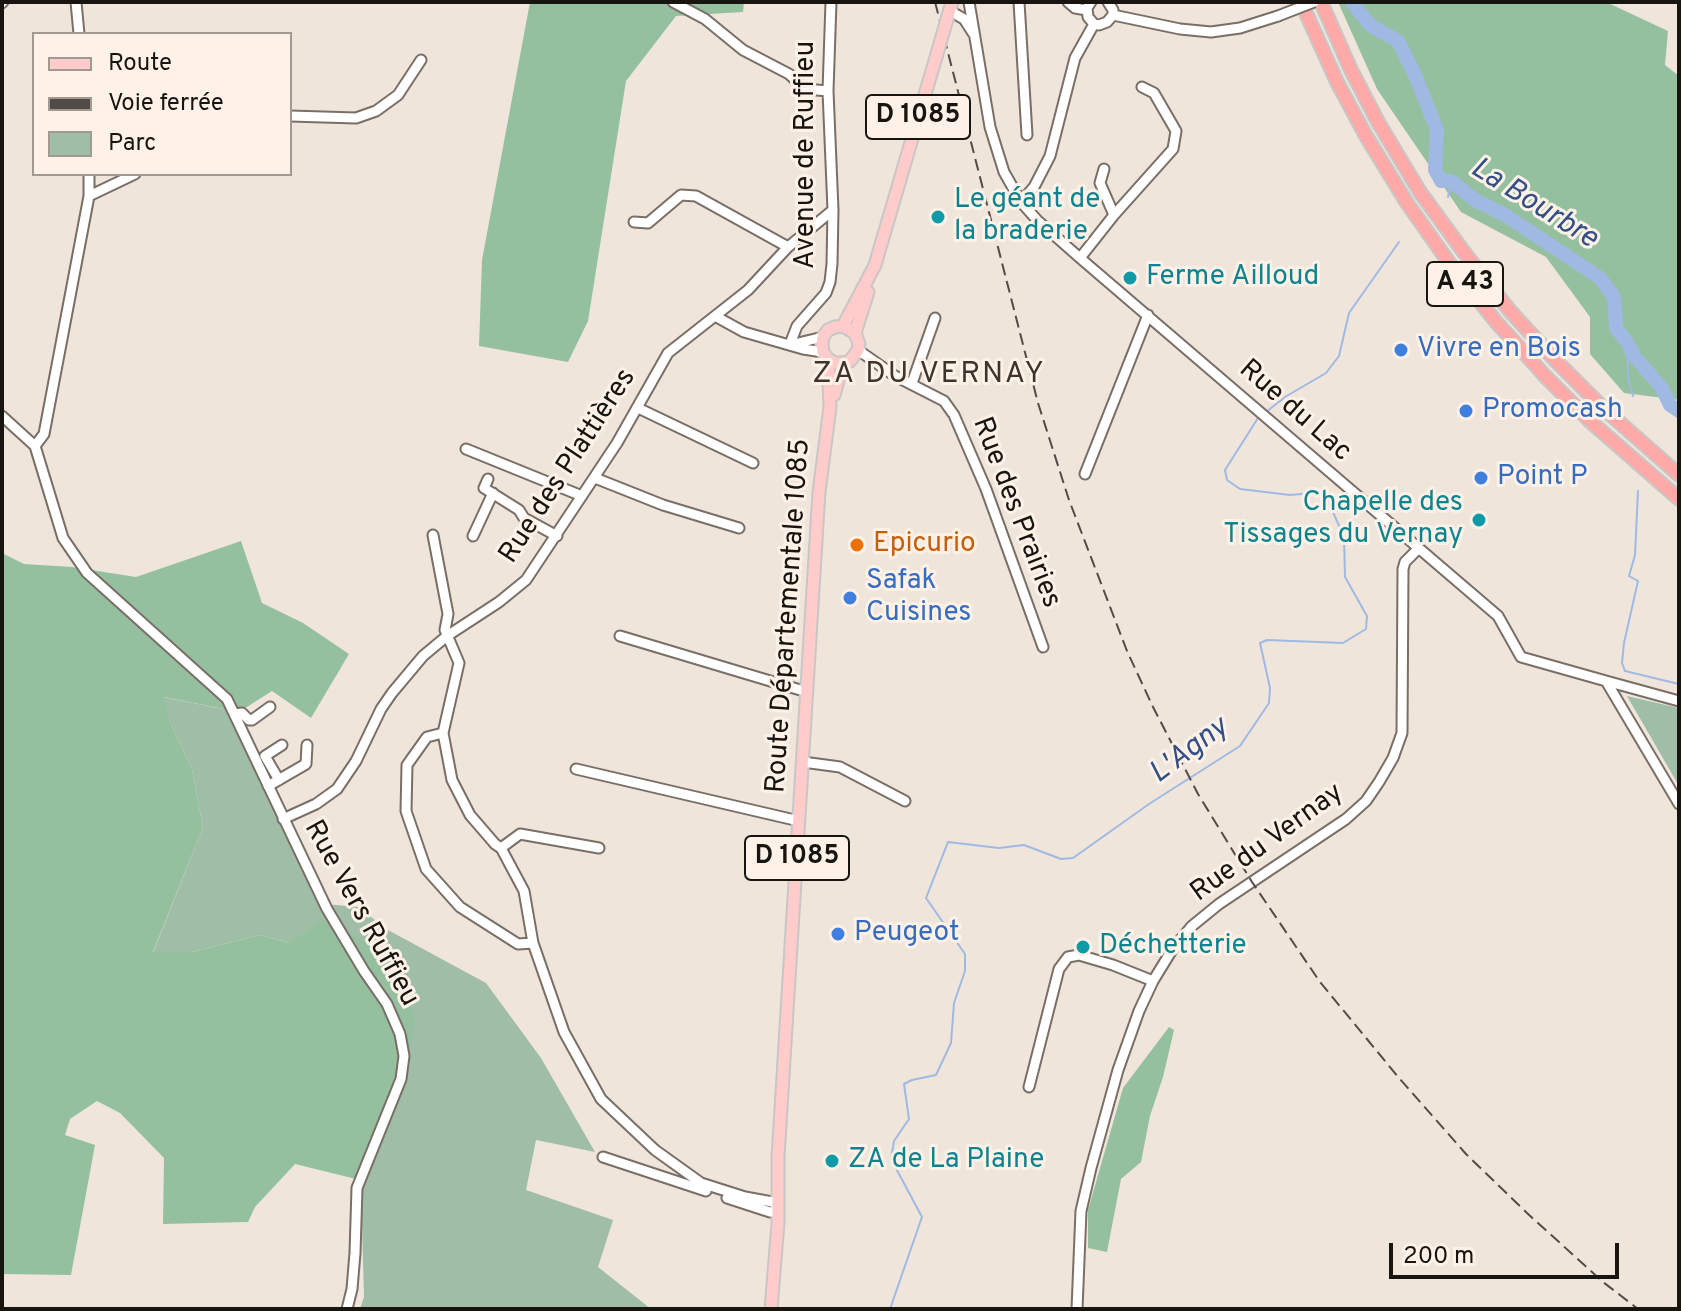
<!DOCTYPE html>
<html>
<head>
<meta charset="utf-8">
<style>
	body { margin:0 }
	#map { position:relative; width:1681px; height:1311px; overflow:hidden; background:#f0e5db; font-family:Overpass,sans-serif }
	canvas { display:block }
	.frame { position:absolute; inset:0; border:4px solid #181511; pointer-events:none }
	.legend { position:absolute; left:32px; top:32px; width:260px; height:144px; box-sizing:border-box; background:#fef2e8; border:2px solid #a29a92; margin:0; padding:10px 14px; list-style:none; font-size:24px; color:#181511 }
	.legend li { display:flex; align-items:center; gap:16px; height:40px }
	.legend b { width:40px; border:2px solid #a29a92 }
	.scale { position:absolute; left:1389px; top:1243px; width:230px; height:36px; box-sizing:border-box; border:4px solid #181511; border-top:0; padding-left:10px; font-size:24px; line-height:28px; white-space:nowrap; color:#181511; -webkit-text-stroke:6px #fef2e8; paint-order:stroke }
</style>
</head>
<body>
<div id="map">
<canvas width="1681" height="1311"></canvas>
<div class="frame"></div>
<ul class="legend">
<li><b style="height:10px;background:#ffcbcb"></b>Route</li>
<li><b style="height:10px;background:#514c47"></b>Voie ferrée</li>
<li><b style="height:22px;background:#a0bda7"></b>Parc</li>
</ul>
<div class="scale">200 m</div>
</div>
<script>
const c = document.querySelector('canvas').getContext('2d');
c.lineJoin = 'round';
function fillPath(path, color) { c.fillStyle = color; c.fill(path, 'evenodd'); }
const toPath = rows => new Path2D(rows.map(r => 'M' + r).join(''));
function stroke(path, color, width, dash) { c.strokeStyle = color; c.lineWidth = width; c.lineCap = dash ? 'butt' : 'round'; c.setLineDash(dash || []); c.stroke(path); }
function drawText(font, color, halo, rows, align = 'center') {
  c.font = font + ' Overpass,sans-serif'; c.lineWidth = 6; c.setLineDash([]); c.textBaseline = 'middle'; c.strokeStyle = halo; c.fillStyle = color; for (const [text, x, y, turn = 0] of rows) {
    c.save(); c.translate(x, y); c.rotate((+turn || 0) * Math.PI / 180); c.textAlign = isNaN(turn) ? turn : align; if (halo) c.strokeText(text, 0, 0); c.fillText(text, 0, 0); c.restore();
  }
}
fillPath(toPath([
	[1627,696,1679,708,1679,786],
	[163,697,233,711,324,904,358,907,388,930,486,983,541,1058,595,1152,536,1140,526,1190,613,1220,598,1267,651,1309,360,1309,364,1297,361,1189,289,943,260,935,192,952,153,953,203,827,192,769,170,722]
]), '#a0bda7');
fillPath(toPath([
	[530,2,744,2,743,12,676,16,626,81,588,321,568,362,479,346,482,260],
	[1338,2,1606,2,1668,31,1665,65,1679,76,1679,400,1624,393,1590,354,1590,317,1546,257,1461,212,1377,89],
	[241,541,262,603,303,623,349,654,311,718,272,691,239,712,164,697,170,722,192,769,203,827,153,952,192,952,260,935,289,943,323,920,374,947,404,984,415,1022,404,1069,356,1179,295,1164,255,1207,248,1222,163,1224,164,1158,120,1113,97,1101,70,1119,65,1135,95,1145,71,1275,2,1274,2,553,24,564,72,567,136,577],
	[1169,1027,1174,1030,1163,1077,1150,1116,1141,1162,1121,1179,1107,1252,1088,1248,1088,1210,1123,1088]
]), '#95c09f');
stroke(toPath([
	[1448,197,1451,181],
	[1627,342,1628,378,1633,396],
	[1266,412,1285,397,1326,373,1339,356,1349,313,1399,242],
	[1638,491,1635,555,1629,576,1638,581,1624,643,1622,663,1625,671,1679,684],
	[890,1309,922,1217,891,1159,894,1141,909,1119,904,1084,912,1080,936,1075,951,1043,954,1003,965,971,965,954,926,898,948,842,999,848,1024,845,1061,859,1073,858,1149,804,1240,746,1269,703,1270,688,1260,643,1267,640,1343,643,1366,629,1367,616,1345,577,1344,537,1324,492,1290,495,1240,489,1227,480,1225,470,1258,418]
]), '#a0b9e3', 2);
stroke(toPath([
	[1352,2,1370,25,1398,41,1415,75,1437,130,1435,170,1441,181,1451,181,1475,200,1505,215,1600,278,1614,297,1616,328,1627,342,1634,356,1662,388,1670,405,1679,411]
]), '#a0b9e3', 14);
const minor = toPath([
	[76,2,79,34],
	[673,2,705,19,743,50,789,74,805,89,828,91],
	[969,2,990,127,1004,172,1021,202,1037,220,1080,258,1498,616,1521,657,1606,681,1679,804],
	[1019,2,1027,135],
	[1068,2,1075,8,1087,10],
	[1091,2,1087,8,1088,17,1094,24,1099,25,1107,22,1113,15,1113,10,1108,2],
	[2,3,3,2],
	[950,11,964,19,973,33],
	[1113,15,1180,29,1211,32,1240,28,1278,16],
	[290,116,356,118,376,111,398,95,421,60],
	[1104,169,1100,183,1114,215],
	[89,196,135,174],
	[1021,202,1034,187,1050,156,1075,58,1094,24],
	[634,222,648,223,681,195,696,196,788,247],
	[1080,258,1114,215,1173,149,1176,131,1154,93,1142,87],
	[715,316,744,332,803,349,823,352],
	[790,344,797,326,826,293,830,282,832,264,833,210,828,91,831,2],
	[794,344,823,337],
	[858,350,895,376,944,401,954,415,986,489,1043,647],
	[912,383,935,318],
	[638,408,753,463],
	[2,416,35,446],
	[35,446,63,538,87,573,227,699,327,909,364,971,387,1004,400,1034,404,1056,401,1079,357,1188,355,1253,352,1289,347,1309],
	[35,446,44,434,89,196,89,174],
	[466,449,582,496],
	[1085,474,1148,315],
	[595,478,663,505,739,528],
	[488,479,484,488,519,510,524,518,557,536],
	[433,535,448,614,445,630,459,663,443,733,452,780,470,815,495,844,501,848,524,891,533,943,564,1032,601,1099,655,1150,701,1183,745,1197,778,1203],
	[473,536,493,493],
	[620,636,807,692],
	[1606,681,1679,701],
	[236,714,242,713,249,720,252,720,270,707],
	[443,733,427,737,407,765,406,811,426,869,460,907,518,944,533,943],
	[803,762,840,767,905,801],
	[576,769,799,821],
	[279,780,265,756,282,745],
	[268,786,306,764,307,745],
	[283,819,316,804,337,789,356,761,381,709,392,693,423,656,447,636,499,602,526,580,617,443,668,353,748,290,788,247,833,210],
	[501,848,520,834,599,848],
	[1029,1087,1059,969,1068,957,1079,955,1113,965,1153,981],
	[603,1157,706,1191],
	[727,1198,770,1212,778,1211],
	[1077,1309,1081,1211,1091,1168,1118,1070,1139,1011,1153,981,1172,950,1192,926,1219,904,1346,819,1366,801,1379,782,1393,758,1402,733,1403,569,1405,562,1418,549]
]);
const major = toPath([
	[948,16,952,2],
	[843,326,855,333,859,344,858,350,850,361,843,363,835,363,828,359,823,352,822,344,823,337,828,330,835,327,843,326,875,265,936,57],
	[855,333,868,292],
	[834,395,843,363],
	[771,1309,778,1223,778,1157,819,492,830,407,828,359]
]);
const highway = toPath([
	[1301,2,1337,82,1366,136,1407,203,1450,264,1497,323,1545,376,1591,422,1679,499],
	[1321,2,1351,70,1378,122,1420,192,1463,251,1510,311,1558,363,1603,408,1679,475]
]);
stroke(minor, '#796f66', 13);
stroke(major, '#c8c7c6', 15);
stroke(highway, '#c8c7c6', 16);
stroke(minor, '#fff', 9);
stroke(major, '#ffcbcb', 11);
stroke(highway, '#ffa9a8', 12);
stroke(toPath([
	[935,2,1038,403,1069,500,1127,651,1153,707,1198,794,1252,882,1320,982,1399,1078,1466,1154,1527,1213,1603,1282,1638,1309]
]), '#514c47', 2, [12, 6]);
const minorBridge = toPath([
	[1278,16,1314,2]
]);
const majorBridge = toPath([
	[936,57,948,16]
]);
stroke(minorBridge, '#796f66', 13, []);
stroke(majorBridge, '#c8c7c6', 15, []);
stroke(minorBridge, '#fff', 9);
stroke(majorBridge, '#ffcbcb', 11);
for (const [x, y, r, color] of [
	[938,217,8,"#0f9aa8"],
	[1130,278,8,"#0f9aa8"],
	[1401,350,8,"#3f7fe0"],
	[1466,411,8,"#3f7fe0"],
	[1481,478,8,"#3f7fe0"],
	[1479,520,8,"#0f9aa8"],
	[857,545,8,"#e8710a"],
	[850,598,8,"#3f7fe0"],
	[838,934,8,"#3f7fe0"],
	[1083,947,8,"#0f9aa8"],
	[832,1161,8,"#0f9aa8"]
]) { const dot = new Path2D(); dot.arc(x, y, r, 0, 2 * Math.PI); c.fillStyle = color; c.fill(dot); stroke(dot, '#fef2e8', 3); }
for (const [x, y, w] of [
	[918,117,104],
	[1465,284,76],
	[797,858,104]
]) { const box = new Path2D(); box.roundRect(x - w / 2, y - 22, w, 44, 6); c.fillStyle = '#fef2e8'; c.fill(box); stroke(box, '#181511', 2); }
drawText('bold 26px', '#181511', null, [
	["D 1085",918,117],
	["A 43",1465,284],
	["D 1085",797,858]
]);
drawText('28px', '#181511', '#fef2e8', [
	["Avenue de Ruffieu",807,155,-90],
	["Rue du Lac",1294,412,41],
	["Rue des Plattières",569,467,-57],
	["Rue des Prairies",1015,513,69],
	["Route Départementale 1085",790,616,-86],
	["Rue du Vernay",1268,844,-36],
	["Rue Vers Ruffieu",360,914,61]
]);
drawText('28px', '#0d838f', '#fef2e8', [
	["Le géant de",954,201],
	["la braderie",954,233],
	["Ferme Ailloud",1146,278],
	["Chapelle des",1463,504,"right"],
	["Tissages du Vernay",1463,536,"right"],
	["Déchetterie",1099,947],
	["ZA de La Plaine",848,1161]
], 'left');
drawText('28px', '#366cbe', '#fef2e8', [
	["Vivre en Bois",1417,350],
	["Promocash",1482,411],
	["Point P",1497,478],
	["Safak",866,582],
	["Cuisines",866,614],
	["Peugeot",854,934]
], 'left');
drawText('28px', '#c56008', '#fef2e8', [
	["Epicurio",873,545]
], 'left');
drawText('italic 30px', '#324f86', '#fef2e8', [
	["La Bourbre",1533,205,32],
	["L'Agny",1190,752,-37]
]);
c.letterSpacing = '2px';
drawText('30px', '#3d342c', '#fef2e8', [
	["ZA DU VERNAY",929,376]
]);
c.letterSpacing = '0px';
</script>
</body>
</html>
